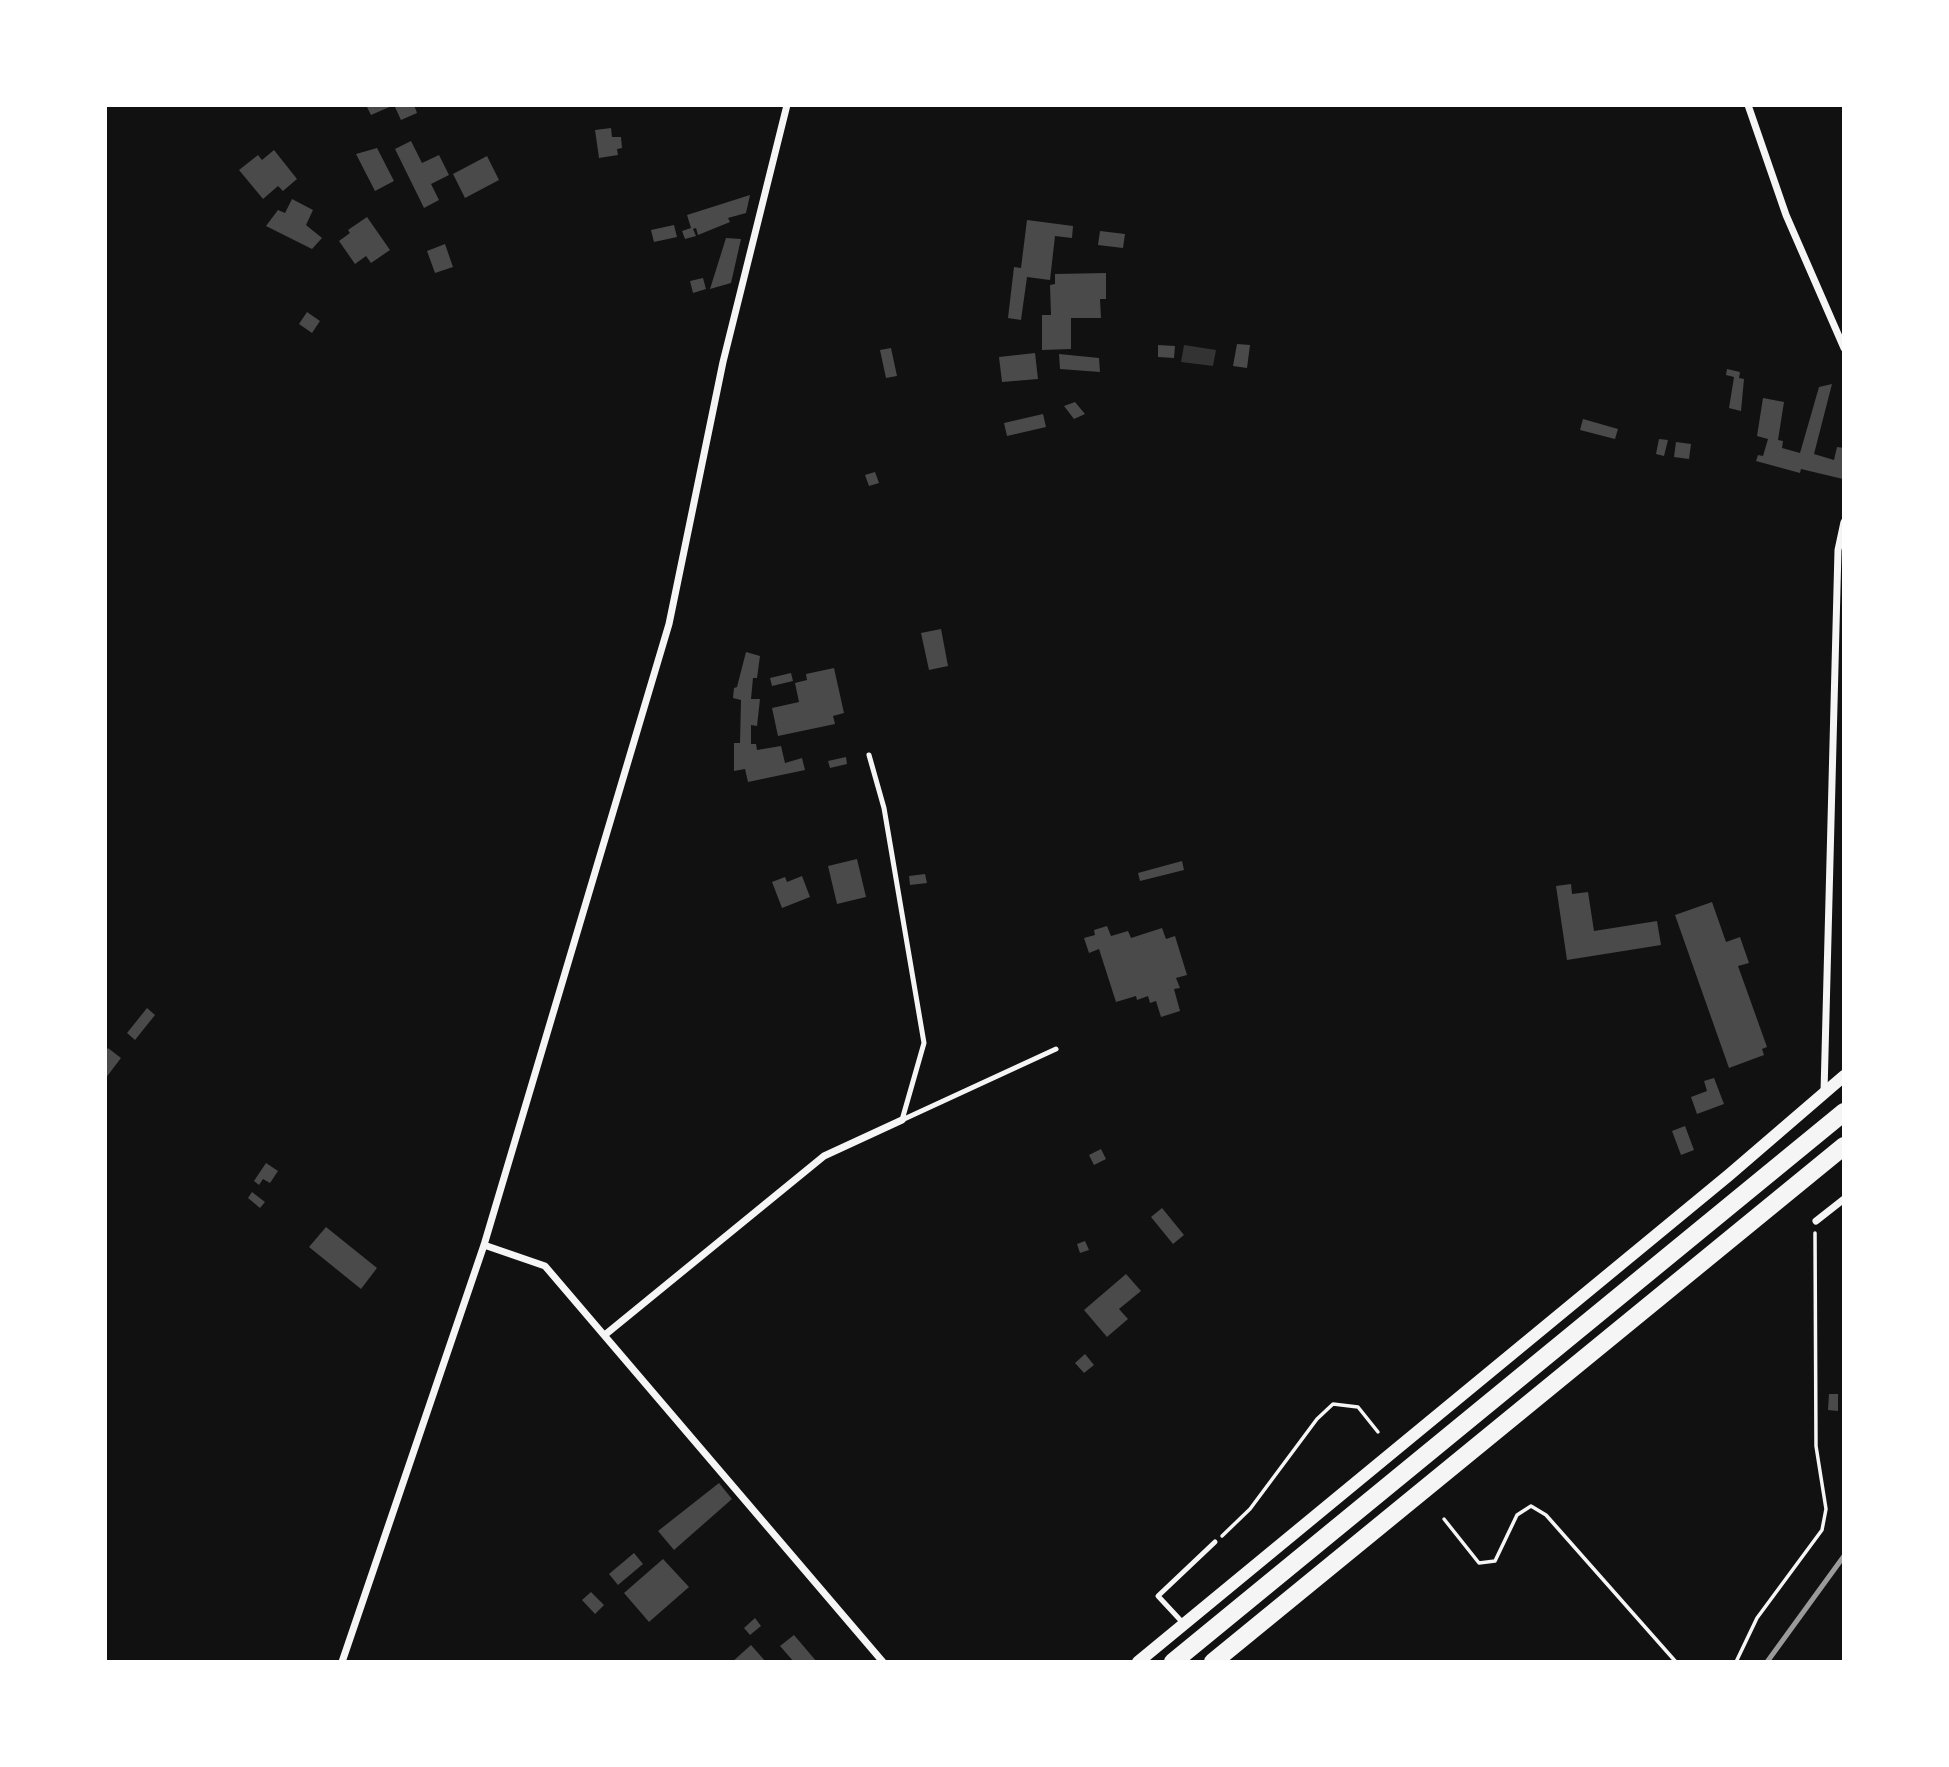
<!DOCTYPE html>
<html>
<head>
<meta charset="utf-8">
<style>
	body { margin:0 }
	#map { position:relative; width:1949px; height:1767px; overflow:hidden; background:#111; font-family:Cabin,sans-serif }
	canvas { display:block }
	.frame { position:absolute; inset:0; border:107px solid #fff; pointer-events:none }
</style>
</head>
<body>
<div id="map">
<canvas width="1949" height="1767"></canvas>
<div class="frame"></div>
</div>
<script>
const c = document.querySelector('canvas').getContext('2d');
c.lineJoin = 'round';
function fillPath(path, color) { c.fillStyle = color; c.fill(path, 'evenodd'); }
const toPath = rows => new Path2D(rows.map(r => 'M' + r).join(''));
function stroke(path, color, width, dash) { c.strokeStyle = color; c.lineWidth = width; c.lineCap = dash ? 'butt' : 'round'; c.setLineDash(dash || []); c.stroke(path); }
fillPath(toPath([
	[1184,345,1216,350,1213,366,1181,362]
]), '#333');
fillPath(toPath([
	[366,105,414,105,417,113,401,120,394,105,371,115],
	[611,128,612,137,621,137,622,148,617,149,618,155,599,158,595,130],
	[411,141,422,163,439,155,449,175,431,184,439,200,424,208,395,149],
	[377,148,394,181,375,191,356,154],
	[274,150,297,179,283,191,278,186,263,199,239,170,258,155,262,160],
	[487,156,499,180,465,198,453,174],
	[750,195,746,213,728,218,730,222,698,235,696,228,693,229,696,236,685,239,682,231,691,228,687,215],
	[292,199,313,210,306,225,322,238,312,249,266,226,278,210,285,213],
	[367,217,390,250,371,263,366,256,355,264,339,241,350,233,348,230],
	[1027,220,1073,226,1072,238,1055,236,1050,280,1027,277,1021,320,1008,318,1014,267,1021,268],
	[674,225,677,237,654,242,651,230],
	[1100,231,1125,234,1123,248,1098,245],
	[726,238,741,239,731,283,710,289],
	[445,244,453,267,435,273,427,251],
	[1106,273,1106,299,1100,299,1101,318,1071,318,1071,349,1042,350,1042,315,1051,315,1050,285,1055,284,1055,274],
	[703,278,706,289,693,293,690,281],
	[307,312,320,321,312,333,299,324],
	[1237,344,1250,345,1247,368,1233,366],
	[1158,345,1175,346,1174,358,1158,357],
	[891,348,897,376,886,378,880,350],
	[1035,353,1038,379,1002,382,999,357],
	[1059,354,1099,358,1100,372,1060,369],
	[1727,369,1740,372,1739,378,1744,379,1741,411,1729,408,1734,377,1726,375],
	[1832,384,1814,454,1834,460,1837,447,1844,448,1843,479,1801,469,1800,473,1756,461,1758,455,1763,456,1768,439,1757,436,1763,398,1784,402,1778,440,1783,441,1782,448,1800,453,1819,387],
	[1075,402,1085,414,1074,419,1064,406],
	[1043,414,1046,427,1007,436,1004,423],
	[1583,419,1618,429,1615,439,1580,430],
	[1659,439,1668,440,1664,456,1656,454],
	[1676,442,1691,444,1689,459,1674,457],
	[875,472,879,483,869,486,865,475],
	[941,629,948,666,929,670,921,633],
	[746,652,760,656,757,678,753,678,751,699,760,699,757,726,751,725,751,744,756,744,757,750,781,746,785,763,802,758,805,770,748,782,745,769,734,771,734,743,740,743,741,700,733,698,734,688,737,687],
	[834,668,844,713,833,716,835,724,778,736,772,708,799,702,795,683,807,680,806,674],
	[791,673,793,681,772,686,770,678],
	[846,757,847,764,830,768,828,761],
	[857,859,866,897,837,904,828,866],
	[1182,861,1184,870,1140,881,1138,873],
	[925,874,927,883,910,885,909,876],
	[802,876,810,897,782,908,772,882,785,877,787,882],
	[1571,884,1572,894,1588,892,1594,931,1657,921,1661,945,1567,960,1556,886],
	[1712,902,1726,942,1740,937,1749,963,1738,966,1767,1047,1762,1049,1764,1055,1729,1068,1675,915],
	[1107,926,1111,936,1128,931,1131,938,1162,928,1166,939,1175,936,1187,975,1176,978,1180,988,1174,989,1180,1011,1161,1017,1156,1001,1150,1003,1148,996,1137,1000,1136,996,1116,1002,1099,949,1089,953,1084,938,1095,935,1094,930],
	[147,1008,155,1015,135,1040,127,1033],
	[108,1048,121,1058,105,1079,105,1052],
	[1714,1078,1724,1104,1697,1114,1691,1097,1707,1091,1704,1081],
	[1685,1126,1694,1150,1681,1155,1672,1131],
	[1101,1149,1106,1159,1094,1165,1089,1155],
	[266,1163,278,1171,270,1183,263,1179,259,1185,254,1181],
	[252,1192,265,1202,260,1208,248,1198],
	[1162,1208,1184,1235,1173,1244,1151,1217],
	[326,1227,377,1268,361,1289,309,1247],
	[1085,1241,1089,1250,1080,1253,1077,1244],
	[1126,1274,1141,1291,1119,1309,1128,1319,1107,1337,1084,1310],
	[1085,1354,1094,1365,1084,1373,1075,1363],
	[1829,1394,1838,1394,1838,1411,1828,1410],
	[719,1483,732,1499,674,1550,658,1531],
	[634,1553,643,1564,618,1585,609,1574],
	[663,1559,689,1587,649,1622,624,1593],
	[591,1592,604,1605,595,1614,582,1600],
	[755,1618,761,1626,750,1635,744,1628],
	[794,1635,817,1662,794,1662,780,1646],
	[751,1645,766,1662,732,1662]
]), '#4a4a4a');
stroke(toPath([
	[1444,1519,1479,1563,1495,1561,1517,1515,1531,1506,1546,1515,1676,1662],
	[1222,1536,1250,1509,1317,1419,1333,1404,1358,1407,1378,1432],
	[1736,1662,1757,1618,1822,1530,1826,1509,1816,1446,1815,1233]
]), '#f5f5f5', 3.5);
stroke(toPath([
	[869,755,884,808,924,1043,902,1120],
	[902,1120,1056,1049],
	[1184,1624,1158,1596,1215,1542]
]), '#f5f5f5', 5);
stroke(toPath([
	[1748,105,1786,215,1844,348],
	[1824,1092,1838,550,1844,522],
	[1816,1221,1844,1199],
	[484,1245,545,1266,883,1662],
	[606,1334,824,1156,902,1120],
	[342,1662,484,1245,669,624,723,362,787,105]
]), '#f5f5f5', 7);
stroke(toPath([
	[1138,1662,1729,1175,1844,1076]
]), '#f5f5f5', 12);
stroke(toPath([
	[1173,1662,1844,1112],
	[1213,1662,1844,1146]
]), '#f5f5f5', 18);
stroke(toPath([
	[1767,1662,1844,1556]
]), '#9a9a9a', 5);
</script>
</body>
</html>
